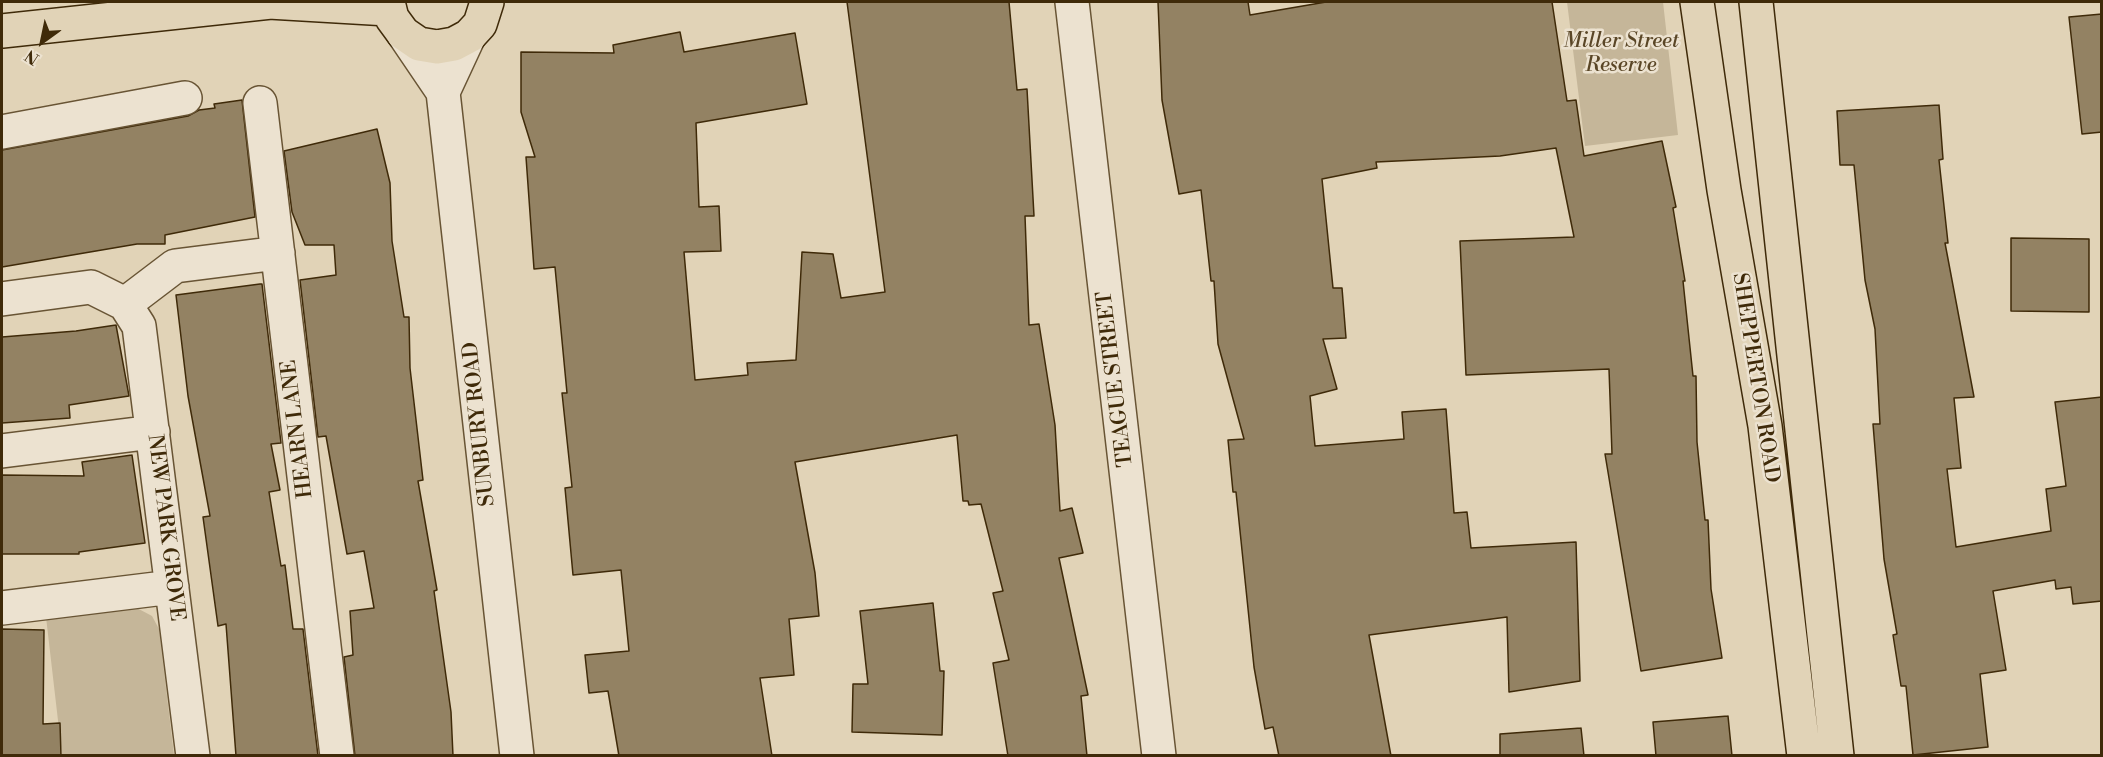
<!DOCTYPE html>
<html>
<head>
<meta charset="utf-8">
<style>
	body { margin:0 }
	#map { position:relative; width:2103px; height:757px; overflow:hidden; background:#e1d3b7; font-family:"Libre Bodoni",serif }
	canvas { display:block }
	.frame { position:absolute; inset:0; border:3px solid #3f2a09; pointer-events:none }
	.north { position:absolute; left:12px; top:12px; width:60px; height:60px; -webkit-text-stroke:4px #ece2d0; paint-order:stroke; rotate:213deg; font-size:16px; font-weight:700; line-height:24px; text-align:center; color:#3f2a09 }
	.north::after { content:''; display:block; margin:auto; width:21px; height:27px; background:#3f2a09; clip-path:polygon(50% 0,100% 100%,50% 72%,0 100%) }
</style>
</head>
<body>
<div id="map">
<canvas width="2103" height="757"></canvas>
<div class="frame"></div>
<div class="north">N</div>
</div>
<script>
const c = document.querySelector('canvas').getContext('2d');
c.lineJoin = 'round';
function fillPath(path, color) { c.fillStyle = color; c.fill(path, 'evenodd'); }
const toPath = rows => new Path2D(rows.map(r => 'M' + r).join(''));
function stroke(path, color, width, dash) { c.strokeStyle = color; c.lineWidth = width; c.lineCap = dash ? 'butt' : 'round'; c.setLineDash(dash || []); c.stroke(path); }
function drawText(font, color, halo, rows, align = 'center') {
  c.font = font + ' "Libre Bodoni",serif'; c.lineWidth = 5; c.setLineDash([]); c.textBaseline = 'middle'; c.strokeStyle = halo; c.fillStyle = color; for (const [text, x, y, turn = 0] of rows) {
    c.save(); c.translate(x, y); c.rotate((+turn || 0) * Math.PI / 180); c.textAlign = isNaN(turn) ? turn : align; if (halo) c.strokeText(text, 0, 0); c.fillText(text, 0, 0); c.restore();
  }
}
fillPath(toPath([
	[1567,2,1663,2,1678,135,1585,146],
	[135,607,152,616,159,629,174,755,62,755,46,617]
]), '#c5b699');
const building = toPath([
	[847,2,1009,2,1017,90,1027,89,1034,216,1025,216,1029,325,1039,324,1055,425,1060,511,1072,508,1083,553,1059,558,1088,695,1081,696,1087,756,1008,756,993,663,1009,660,993,593,1003,591,981,504,969,505,968,501,963,501,957,435,795,462,815,573,819,616,789,619,794,675,760,678,772,756,619,756,608,691,589,693,585,655,629,651,621,570,573,575,565,488,572,487,562,393,567,393,555,267,534,269,526,157,535,157,521,112,521,52,614,53,613,45,680,32,684,52,795,33,807,104,696,123,699,207,719,206,721,251,684,252,695,380,748,375,747,363,796,360,802,252,833,254,841,298,885,292,847,2],
	[1158,2,1248,2,1250,15,1326,2,1552,2,1567,101,1576,100,1584,156,1662,141,1676,207,1673,208,1685,281,1683,281,1693,376,1696,376,1697,442,1705,520,1708,520,1711,589,1722,658,1641,671,1605,454,1612,454,1609,369,1466,375,1460,241,1574,237,1556,148,1500,156,1376,162,1377,168,1322,179,1333,288,1342,288,1346,338,1323,339,1337,389,1310,396,1315,446,1404,439,1402,412,1446,409,1454,513,1467,512,1471,548,1576,542,1580,681,1509,692,1507,617,1369,635,1391,756,1279,756,1273,727,1265,729,1254,667,1236,492,1233,492,1228,440,1244,439,1218,344,1214,281,1211,281,1201,190,1179,194,1162,100,1158,2],
	[2102,14,2102,132,2082,134,2069,17,2102,14],
	[242,100,255,217,165,235,165,244,137,244,2,267,2,150,188,116,199,110,215,108,214,104,242,100],
	[1939,105,1943,159,1939,160,1948,243,1945,243,1974,397,1954,398,1961,468,1947,469,1956,547,2051,531,2046,489,2066,486,2055,402,2102,397,2102,601,2073,604,2071,587,2056,589,2055,580,1993,591,2006,670,1980,674,1988,747,1913,755,1906,686,1901,686,1893,635,1897,634,1884,559,1873,424,1880,424,1875,329,1865,280,1854,165,1840,165,1837,111,1939,105],
	[377,129,390,183,392,241,404,317,409,317,410,368,423,480,418,481,437,590,434,591,451,712,453,756,355,756,344,657,353,655,350,611,374,608,364,551,347,554,326,436,318,437,300,280,336,275,334,245,305,245,292,212,284,151,377,129],
	[2011,238,2089,239,2089,312,2011,311,2011,238],
	[260,284,262,284,281,443,271,444,280,490,269,492,281,566,285,565,293,629,303,629,318,756,236,756,226,624,218,626,203,517,210,516,188,396,176,295,260,284],
	[116,325,129,396,69,405,70,418,2,423,2,337,76,331,116,325],
	[132,455,145,543,79,552,79,554,2,554,2,475,84,476,82,462,132,455],
	[933,603,940,671,944,671,942,735,852,732,853,684,868,684,860,611,933,603],
	[2,629,44,630,43,724,60,723,61,756,2,756,2,629],
	[1728,716,1732,756,1656,756,1653,722,1728,716],
	[1581,728,1584,756,1500,756,1500,734,1581,728]
]);
fillPath(building, '#938263');
stroke(building, '#3f2a09', 1.5);
const minor = toPath([
	[1072,2,1159,756],
	[403,33,443,92,517,756],
	[443,92,469,36],
	[260,103,337,756],
	[2,132,185,98],
	[2,299,91,287,125,304,175,266,278,253],
	[125,304,139,326,193,756],
	[2,451,153,432],
	[2,608,172,587]
]);
const major = toPath([
	[269,2,388,9],
	[388,2,392,18,403,33,419,44,437,47,454,44,469,36,480,24,487,2],
	[2,31,271,2]
]);
const highway = toPath([
	[1697,2,1724,190,1765,426,1804,756],
	[1756,2,1837,756]
]);
stroke(minor, '#685434', 36);
stroke(major, '#3f2a09', 36);
stroke(highway, '#3f2a09', 36);
stroke(minor, '#ece2d0', 33);
stroke(major, '#e1d3b7', 33);
stroke(highway, '#e1d3b7', 33);
drawText('italic 21px', '#5a4626', '#ece2d0', [
	["Miller Street",1621,42],
	["Reserve",1621,66]
]);
drawText('21px', '#3f2a09', '#ece2d0', [
	["SHEPPERTON ROAD",1755,378,81],
	["TEAGUE STREET",1116,379,-97],
	["SUNBURY ROAD",480,424,-96],
	["HEARN LANE",298,429,-97],
	["NEW PARK GROVE",165,528,83]
]);
</script>
</body>
</html>
